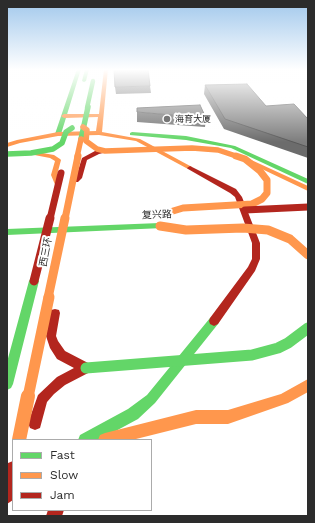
<!DOCTYPE html>
<html>
<head>
<meta charset="utf-8">
<style>
	body { margin:0 }
	#map { position:relative; width:315px; height:523px; overflow:hidden; background:#fff; font-family:"Work Sans",sans-serif }
	canvas { display:block }
	.frame { position:absolute; inset:0; border:8px solid #2c2c2c; pointer-events:none }
	.legend { position:absolute; left:12px; top:439px; width:140px; height:72px; box-sizing:border-box; background:#fff; border:1px solid #ababab; margin:0; padding:5px 7px; list-style:none; font-size:12px; color:#2c2c2c }
	.legend li { display:flex; align-items:center; gap:8px; height:20px }
	.legend b { width:20px; border:1px solid #ababab }
</style>
</head>
<body>
<div id="map">
<canvas width="315" height="523"></canvas>
<div class="frame"></div>
<ul class="legend">
<li><b style="height:5px;background:#63d668"></b>Fast</li>
<li><b style="height:5px;background:#ff974d"></b>Slow</li>
<li><b style="height:5px;background:#b3261e"></b>Jam</li>
</ul>
</div>
<script>
const c = document.querySelector('canvas').getContext('2d');
c.lineJoin = 'round';
const toPath = rows => new Path2D(rows.map(r => 'M' + r).join(''));
function fillPath(path, color) { c.fillStyle = color; c.fill(path, 'evenodd'); }
function stroke(path, color, width, dash) { c.strokeStyle = color; c.lineWidth = width; c.lineCap = dash ? 'butt' : 'round'; c.setLineDash(dash || []); c.stroke(path); }
function drawText(font, color, halo, rows, align = 'center') {
  c.font = font + ' "Work Sans","Noto Sans SC",sans-serif'; c.lineWidth = 4; c.setLineDash([]); c.textBaseline = 'middle'; c.strokeStyle = halo; c.fillStyle = color; for (const [text, x, y, turn = 0] of rows) {
    c.save(); c.translate(x, y); c.rotate((+turn || 0) * Math.PI / 180); c.textAlign = isNaN(turn) ? turn : align; if (halo) c.strokeText(text, 0, 0); c.fillText(text, 0, 0); c.restore();
  }
}
fillPath(toPath([
	[77,69,81,69,61,134,56,135,55,134,77,69],
	[85,69,89,69,86,81,84,82,82,81,85,69],
	[132,132,186,136,235,146,308,179,308,184,231,148,186,140,130,135,130,133,132,132],
	[160,223,163,224,164,226,163,228,7,235,7,229,160,223],
	[34,277,37,278,39,281,13,384,11,388,7,390,7,362,29,281,31,278,34,277],
	[214,316,218,318,219,321,218,324,155,403,138,419,99,440,78,440,80,435,128,409,147,395,210,318,214,316]
]), '#63d668');
fillPath(toPath([
	[104,69,108,69,102,132,140,139,192,167,192,169,188,169,136,141,99,135,58,136,20,143,7,147,7,143,17,140,58,132,96,131,98,117,64,118,61,116,64,114,99,114,104,69],
	[31,151,54,155,60,159,61,160,57,175,61,186,60,187,56,187,51,175,55,161,50,158,29,154,29,152,31,151],
	[243,158,247,158,308,186,308,191,243,160,243,158],
	[308,379,308,392,288,403,228,424,196,424,132,440,98,440,100,435,105,433,196,410,228,410,281,394,308,379]
]), '#ff974d');
fillPath(toPath([
	[105,149,108,151,107,152,99,154,87,160,82,178,78,182,74,182,73,181,76,177,82,158,95,151,105,149],
	[190,166,236,189,242,197,260,243,260,259,255,271,218,324,214,326,210,324,209,321,210,318,248,267,252,259,252,243,235,197,230,193,188,169,187,168,190,166],
	[55,309,59,310,60,313,56,336,58,341,65,351,90,364,92,368,90,372,65,385,54,394,47,402,40,428,35,430,30,428,28,423,38,395,57,377,74,368,57,359,50,348,46,336,50,313,51,310,55,309],
	[13,461,13,500,7,504,7,465,8,463,13,461],
	[48,510,64,510,62,516,46,516,48,510]
]), '#b3261e');
stroke(toPath([
	[87,108,93,81]
]), '#63d668', 4.5);
stroke(toPath([
	[81,139,88,107],
	[7,154,31,153,53,149,62,143,66,132,72,128]
]), '#63d668', 5.5);
stroke(toPath([
	[86,368,252,355,278,348,288,343,308,328]
]), '#63d668', 11);
stroke(toPath([
	[83,127,87,130,86,141,97,149,105,151,192,148,218,150,239,157],
	[77,157,81,139]
]), '#ff974d', 5.5);
stroke(toPath([
	[160,215,183,208,252,204,262,199,267,193,267,180,260,171,245,159,236,156],
	[65,219,78,156]
]), '#ff974d', 7);
stroke(toPath([
	[160,226,186,230,243,228,268,230,290,239,308,255],
	[48,298,65,218]
]), '#ff974d', 9);
stroke(toPath([
	[28,397,49,297]
]), '#ff974d', 11);
stroke(toPath([
	[19,440,28,396]
]), '#ff974d', 14);
stroke(toPath([
	[245,210,308,207],
	[50,219,61,173]
]), '#b3261e', 7);
stroke(toPath([
	[34,281,50,218]
]), '#b3261e', 9);
fillPath(toPath([
	[205,85,266,106,308,119,308,158,224,129,204,94],
	[150,86,151,93,116,94,115,87],
	[137,112,206,118,205,127,137,122]
]), '#6c6c6c');
const building = toPath([
	[114,69,148,69,150,86,115,87,114,69],
	[247,84,266,106,294,104,308,119,308,147,225,119,205,85,247,84],
	[200,105,206,118,137,112,137,108,200,105]
]);
fillPath(building, '#7d7d7d');
stroke(building, '#585858', 1);
const sky = c.createLinearGradient(0, 0, 0, 142);
sky.addColorStop(0, '#a1c8ec');
sky.addColorStop(0.49, '#fff');
sky.addColorStop(1, '#ffffff00');
c.fillStyle = sky;
c.fillRect(0, 0, 315, 142);
for (const [x, y, r, color] of [
	[167,119,4,"#767676"]
]) { const dot = new Path2D(); dot.arc(x, y, r, 0, 2 * Math.PI); c.fillStyle = color; c.fill(dot); stroke(dot, '#fff', 1.5); }
drawText('9px', '#2c2c2c', '#fff', [
	["海育大厦",175,119]
], 'left');
drawText('10px', '#2c2c2c', '#fff', [
	["复兴路",157,215,-2],
	["西三环",46,252,-79]
]);
</script>
</body>
</html>
